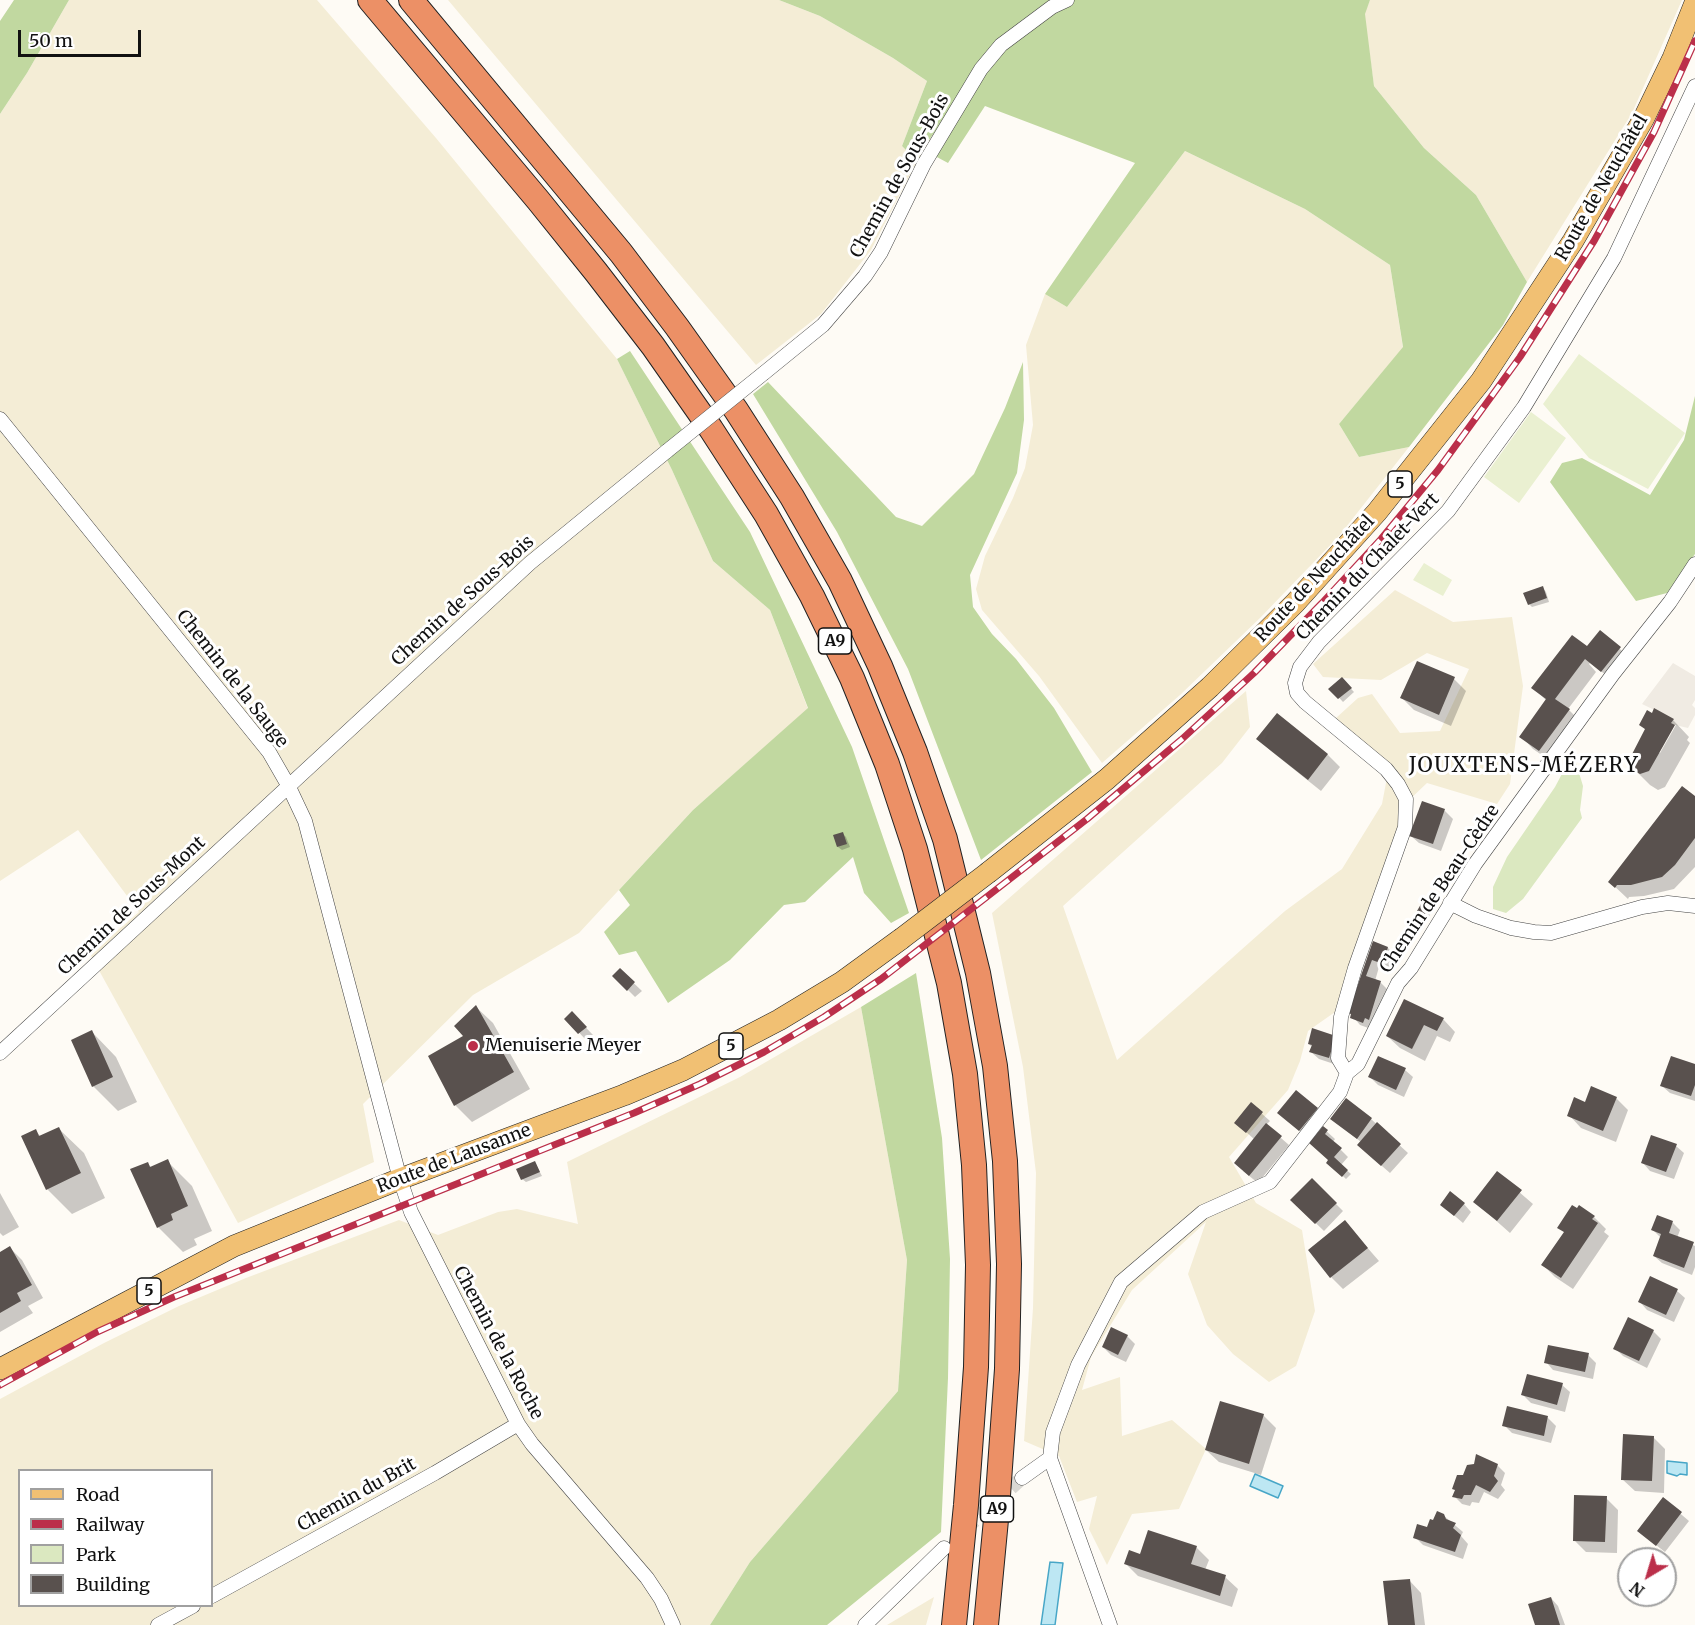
<!DOCTYPE html>
<html>
<head>
<meta charset="utf-8">
<style>
	body { margin:0 }
	#map { position:relative; width:1695px; height:1625px; overflow:hidden; background:#fefbf5; font-family:Merriweather,serif }
	canvas { display:block }
	.legend { position:absolute; left:18px; top:1469px; width:195px; height:138px; box-sizing:border-box; background:#fff; border:2px solid #a0a0a0; margin:0; padding:8px 10px; list-style:none; font-size:18px; color:#111 }
	.legend li { display:flex; align-items:center; gap:12px; height:30px }
	.legend b { width:30px; border:2px solid #a0a0a0 }
	.north { position:absolute; left:1617px; top:1547px; width:60px; height:60px; box-sizing:border-box; background:#fff; border:2px solid #a0a0a0; border-radius:50%; rotate:218deg; font-size:16px; font-weight:700; line-height:24px; text-align:center; color:#111 }
	.north::after { content:''; display:block; margin:auto; width:21px; height:27px; background:#bb2f4a; clip-path:polygon(50% 0,100% 100%,50% 72%,0 100%) }
	.scale { position:absolute; left:18px; top:30px; width:123px; height:27px; box-sizing:border-box; border:3px solid #111; border-top:0; padding-left:8px; font-size:18px; line-height:21px; white-space:nowrap; color:#111; -webkit-text-stroke:4px #fff; paint-order:stroke }
</style>
</head>
<body>
<div id="map">
<canvas width="1695" height="1625"></canvas>
<ul class="legend">
<li><b style="height:8px;background:#f1c073"></b>Road</li>
<li><b style="height:8px;background:#bb2f4a"></b>Railway</li>
<li><b style="height:16px;background:#dbe8c0"></b>Park</li>
<li><b style="height:16px;background:#59514e"></b>Building</li>
</ul>
<div class="north">N</div>
<div class="scale">50 m</div>
</div>
<script>
const c = document.querySelector('canvas').getContext('2d');
c.lineJoin = 'round';
function fillPath(path, color) { c.fillStyle = color; c.fill(path, 'evenodd'); }
const toPath = rows => new Path2D(rows.map(r => 'M' + r).join(''));
function stroke(path, color, width, dash) { c.strokeStyle = color; c.lineWidth = width; c.lineCap = dash ? 'butt' : 'round'; c.setLineDash(dash || []); c.stroke(path); }
function drawText(font, color, halo, rows, align = 'center') {
  c.font = font + ' Merriweather,serif'; c.lineWidth = 6; c.setLineDash([]); c.textBaseline = 'middle'; c.strokeStyle = halo; c.fillStyle = color; for (const [text, x, y, turn = 0] of rows) {
    c.save(); c.translate(x, y); c.rotate((+turn || 0) * Math.PI / 180); c.textAlign = isNaN(turn) ? turn : align; if (halo) c.strokeText(text, 0, 0); c.fillText(text, 0, 0); c.restore();
  }
}
fillPath(toPath([
	[69,0,317,0,436,138,617,359,672,470,713,561,770,610,808,709,693,810,579,933,473,995,363,1104,374,1162,238,1223,90,954,139,912,78,830,0,881,0,114,27,73],
	[448,0,779,0,820,16,893,58,927,81,902,146,915,159,955,104,915,165,871,250,821,314,756,365],
	[1370,0,1682,0,1632,113,1527,282,1476,195,1424,148,1374,86,1364,14],
	[1185,151,1305,209,1390,265,1403,348,1339,424,1359,457,1409,447,1339,536,1260,618,1180,695,1102,763,1039,676,982,610,976,589,985,556,1013,498,1025,468,1033,425,1026,345,1045,294,1067,307],
	[1395,590,1453,622,1512,617,1523,686,1510,784,1497,804,1427,783,1405,804,1345,1005,1308,1031,1300,1061,1288,1090,1229,1157,1256,1203,1302,1230,1315,1311,1296,1366,1269,1382,1233,1354,1207,1325,1188,1274,1206,1222,1132,1290,1091,1357,1082,1390,1120,1377,1122,1436,1172,1420,1206,1449,1179,1509,1132,1514,1107,1565,1089,1529,1097,1496,1077,1502,1059,1456,1024,1441,1033,1308,1036,1173,1023,1067,992,913,1246,691,1250,727,1222,763,1063,906,1117,1060,1285,911,1342,869,1382,804,1389,767,1336,718,1358,698,1372,694,1400,733,1440,731,1469,669,1427,653,1381,680,1323,677,1313,664],
	[861,1007,907,1260,898,1391,750,1562,710,1625,0,1625,0,1399,104,1343,179,1306,246,1278,399,1220,438,1235,498,1212,517,1209,578,1224,567,1162,740,1077],
	[20,1470,212,1470,212,1606,20,1606],
	[934,1597,926,1625,887,1625]
]), '#f4edd6');
fillPath(toPath([
	[1573,753,1583,786,1580,810,1582,818,1523,899,1506,913,1493,909,1493,887,1507,857,1555,787]
]), '#dbe8c0');
fillPath(toPath([
	[14,0,69,0,27,73,0,114,0,21],
	[779,0,1370,0,1365,14,1374,86,1424,148,1476,195,1527,282,1503,325,1409,447,1359,457,1339,424,1403,347,1390,265,1305,209,1185,151,1067,307,1045,294,1135,163,985,106,948,163,935,156,953,107,915,159,902,146,927,81,893,58,820,16],
	[630,351,750,532,852,747,909,913,891,923,864,893,853,857,805,902,784,905,730,960,668,1003,636,951,619,955,604,932,630,905,619,890,693,810,808,708,770,610,713,561,672,470,617,359],
	[1023,362,1024,420,1017,473,970,575,973,607,992,634,1016,659,1054,708,1092,772,981,860,908,669,837,532,753,394,768,382,896,517,922,526,974,474,1005,408],
	[1695,396,1695,554,1667,593,1636,601,1550,482,1562,463,1582,458,1650,495,1684,440],
	[916,973,942,1138,950,1259,948,1378,941,1532,827,1625,710,1625,750,1562,898,1391,907,1260,861,1007]
]), '#c1d8a0');
fillPath(toPath([
	[1579,354,1685,433,1648,489,1589,458,1543,404],
	[1531,412,1566,438,1519,503,1484,477],
	[1424,563,1452,580,1443,596,1413,580]
]), '#eaf0d1');
fillPath(toPath([
	[1673,663,1695,676,1695,700,1692,705,1695,708,1695,715,1688,728,1675,725,1671,723,1673,719,1642,704]
]), '#f0ebe3');
const water = toPath([
	[1667,1461,1687,1463,1687,1475,1680,1474,1677,1476,1667,1473,1667,1461],
	[1255,1474,1283,1486,1278,1498,1250,1486,1255,1474],
	[1050,1562,1063,1563,1055,1625,1041,1625,1050,1562]
]);
fillPath(water, '#bde7f3');
stroke(water, '#47a6c7', 1.5);
fillPath(toPath([
	[1543,588,1546,592,1549,602,1532,607,1529,604],
	[1600,632,1628,656,1610,678,1590,663,1589,664,1596,672,1568,709,1581,722,1552,762,1533,749,1521,736,1547,701,1533,688,1587,649],
	[1342,679,1354,692,1343,702,1331,689],
	[1454,679,1466,691,1451,726,1414,710,1402,698],
	[1277,715,1328,755,1340,767,1321,791,1271,751,1258,739],
	[1673,720,1689,737,1687,740,1690,743,1665,787,1658,790,1650,785,1633,768,1646,730,1641,725],
	[1673,725,1676,725,1660,753,1658,752],
	[1695,798,1695,867,1674,889,1644,896,1629,897,1628,899,1610,882],
	[1423,803,1445,811,1453,819,1441,851,1419,843,1411,836],
	[843,834,846,837,850,847,842,850,838,847],
	[1427,909,1431,913,1428,918,1418,911],
	[1374,943,1388,948,1396,956,1391,970,1379,967,1375,981,1381,983,1389,991,1371,1029,1360,1025,1350,1013],
	[620,970,642,991,635,997,614,976],
	[476,1007,493,1023,530,1089,472,1122,455,1105,466,1037],
	[572,1013,593,1035,587,1041,566,1019],
	[1443,1019,1455,1032,1450,1042,1437,1036,1425,1061,1400,1048,1387,1036],
	[92,1032,116,1057,137,1102,118,1111,93,1086],
	[1335,1037,1337,1065,1319,1059,1311,1052,1312,1047,1309,1044],
	[1695,1066,1695,1101,1670,1093,1662,1086],
	[1405,1070,1413,1077,1404,1097,1378,1085,1370,1077],
	[1616,1098,1628,1110,1616,1142,1581,1128,1569,1115,1585,1104],
	[1251,1104,1270,1121,1266,1125,1289,1145,1258,1183,1243,1171,1255,1140,1244,1130],
	[1317,1109,1325,1117,1308,1138,1287,1120],
	[1332,1119,1371,1119,1408,1153,1390,1173,1367,1153,1361,1142],
	[1323,1128,1335,1139,1333,1142,1348,1157,1341,1165,1351,1174,1346,1179,1328,1162,1330,1160],
	[59,1129,84,1153,105,1198,72,1214,47,1189,36,1131,41,1137],
	[1676,1146,1684,1153,1674,1179,1650,1171,1643,1163],
	[167,1161,192,1186,212,1231,194,1239,197,1245,183,1252,158,1227,147,1163,152,1168],
	[535,1163,542,1176,526,1182,522,1179],
	[1497,1173,1533,1204,1510,1233,1475,1202],
	[1312,1180,1343,1211,1324,1231,1292,1200],
	[0,1193,19,1227,3,1236,0,1233],
	[1464,1204,1471,1212,1463,1223,1442,1205],
	[1594,1217,1606,1229,1604,1232,1609,1236,1573,1289,1555,1277,1543,1265,1565,1233,1559,1227],
	[1658,1217,1673,1223,1680,1230,1677,1238,1695,1246,1695,1267,1692,1275,1662,1263,1654,1256,1661,1238,1653,1230],
	[1345,1222,1379,1261,1343,1289,1331,1277],
	[10,1248,22,1260,43,1298,28,1306,33,1313,0,1332,0,1254],
	[1651,1278,1677,1291,1685,1298,1674,1322,1647,1310,1640,1302],
	[1629,1319,1653,1331,1661,1339,1647,1368,1623,1356,1615,1348],
	[1127,1336,1135,1344,1126,1362,1111,1355,1103,1347],
	[1588,1355,1596,1363,1593,1379,1553,1370,1546,1362],
	[1562,1385,1570,1392,1565,1412,1531,1403,1523,1395],
	[1263,1415,1276,1428,1261,1475,1219,1462,1206,1450],
	[1548,1418,1556,1426,1551,1443,1512,1433,1504,1425],
	[1653,1437,1665,1449,1664,1493,1635,1491,1622,1479],
	[1497,1465,1505,1473,1501,1485,1505,1490,1498,1499,1484,1492,1479,1503,1472,1502,1470,1506,1462,1504,1454,1496,1465,1477],
	[1606,1498,1618,1510,1617,1553,1586,1552,1574,1540],
	[1663,1499,1689,1521,1665,1552,1647,1538],
	[1443,1515,1463,1532,1461,1536,1468,1544,1463,1559,1423,1545,1415,1537],
	[1196,1547,1209,1560,1205,1570,1225,1577,1238,1589,1232,1607,1138,1576,1126,1564,1141,1556],
	[1409,1580,1421,1593,1425,1625,1389,1625],
	[1551,1598,1558,1606,1565,1625,1537,1625]
]), '#0003');
fillPath(toPath([
	[1543,586,1547,598,1528,605,1523,593],
	[1600,630,1621,647,1601,672,1585,659,1555,699,1570,709,1539,751,1519,737,1546,699,1531,688,1572,635,1587,646],
	[1417,661,1455,677,1439,715,1400,698],
	[1342,677,1352,688,1338,699,1328,689],
	[1654,708,1674,719,1671,723,1675,725,1649,771,1640,774,1631,769,1629,760,1645,729,1639,725,1647,710,1652,713],
	[1277,713,1328,754,1308,780,1256,739],
	[1682,786,1695,796,1695,838,1675,865,1662,877,1631,885,1617,885,1615,888,1608,882],
	[1422,801,1445,809,1433,844,1409,836],
	[843,832,847,844,837,847,833,835],
	[1421,904,1428,908,1424,915,1417,911],
	[1373,941,1388,947,1383,964,1372,960,1366,976,1381,981,1369,1020,1365,1018,1363,1023,1350,1018,1351,1014,1348,1013],
	[620,968,635,982,627,991,612,976],
	[1404,999,1444,1018,1437,1031,1424,1025,1412,1049,1386,1036],
	[476,1005,514,1072,454,1106,428,1056,463,1036,454,1026],
	[572,1011,587,1027,578,1034,564,1019],
	[1312,1028,1336,1036,1329,1058,1309,1052,1312,1045,1308,1044],
	[92,1030,113,1077,92,1087,71,1040],
	[1378,1056,1406,1068,1396,1090,1368,1077],
	[1671,1056,1695,1064,1695,1085,1691,1096,1660,1086],
	[1591,1086,1617,1097,1603,1131,1567,1116,1574,1097,1585,1102],
	[1296,1090,1318,1108,1299,1131,1277,1113],
	[1346,1098,1372,1118,1357,1139,1330,1119],
	[1251,1102,1263,1112,1246,1133,1234,1123],
	[1377,1122,1401,1144,1381,1166,1357,1145],
	[1266,1123,1282,1136,1249,1176,1234,1163],
	[1323,1126,1328,1130,1325,1134,1342,1148,1334,1157,1348,1170,1342,1177,1326,1163,1328,1160,1309,1143],
	[59,1127,81,1173,46,1190,21,1136,36,1129,39,1136],
	[1651,1135,1677,1144,1666,1172,1641,1163],
	[168,1159,188,1206,171,1214,173,1220,157,1228,130,1169,148,1162,150,1167],
	[535,1161,540,1172,521,1180,516,1169],
	[1497,1171,1522,1190,1497,1221,1473,1202],
	[1312,1178,1337,1203,1315,1224,1290,1200],
	[1450,1191,1465,1203,1454,1216,1440,1205],
	[1572,1205,1577,1208,1579,1205,1595,1216,1592,1219,1598,1223,1561,1278,1541,1265,1564,1232,1557,1228],
	[1657,1215,1673,1221,1669,1233,1694,1242,1684,1268,1653,1256,1661,1234,1651,1230],
	[1345,1220,1368,1248,1330,1278,1308,1250],
	[10,1246,32,1285,17,1293,21,1301,0,1313,0,1252],
	[1650,1276,1678,1289,1666,1315,1638,1302],
	[1628,1317,1654,1330,1639,1361,1613,1349],
	[1111,1327,1128,1335,1118,1355,1102,1347],
	[1548,1345,1589,1353,1585,1372,1544,1363],
	[1527,1374,1563,1383,1557,1405,1521,1395],
	[1220,1401,1264,1414,1249,1464,1205,1450],
	[1507,1406,1548,1416,1544,1436,1502,1426],
	[1623,1434,1654,1436,1652,1481,1621,1480],
	[1476,1454,1498,1464,1494,1476,1498,1481,1490,1492,1476,1485,1471,1495,1464,1495,1462,1499,1452,1497,1455,1490,1452,1489,1457,1475,1463,1475,1467,1465,1474,1464],
	[1574,1495,1607,1496,1605,1542,1573,1541],
	[1663,1497,1682,1512,1656,1546,1637,1531],
	[1437,1511,1444,1514,1446,1519,1456,1523,1453,1528,1461,1535,1455,1552,1413,1538,1417,1524,1427,1527,1430,1519,1433,1520],
	[1148,1530,1197,1546,1191,1564,1226,1575,1220,1596,1124,1564,1129,1550,1140,1554],
	[1410,1579,1415,1625,1388,1625,1383,1581],
	[1551,1597,1560,1625,1535,1625,1528,1604]
]), '#59514e');
stroke(toPath([
	[964,1530,1022,1478]
]), '#dad8d3', 14, [14, 7]);
const minor = toPath([
	[764,373,823,325,865,276,881,252,924,164,981,69,1001,45,1052,7,1067,0],
	[0,419,269,752,288,785,305,821,400,1179,411,1212,518,1424,532,1444,647,1578,661,1599,673,1625],
	[1450,903,1476,916,1511,928,1534,932,1551,933,1642,907,1668,903,1695,906],
	[0,1053,530,563,667,451],
	[1347,1073,1338,1058,1341,1017,1355,968,1405,827,1406,799,1398,784,1386,769,1305,702,1297,693,1295,683,1300,667,1319,642,1448,511,1524,407,1614,258,1695,86],
	[1022,1478,1050,1458],
	[212,1596,435,1473,518,1424],
	[158,1625,193,1606],
	[865,1625,944,1548],
	[1110,1625,1050,1458,1053,1432,1078,1365,1121,1282,1203,1212,1270,1182,1340,1092,1347,1073,1358,1064,1398,983,1411,968,1475,864,1613,674,1670,602,1695,564]
]);
const primary = toPath([
	[989,872,1107,779,1210,687,1295,603,1377,512,1481,381,1573,241,1644,118,1673,58,1695,3],
	[0,1369,234,1246,400,1179,624,1095,683,1070,779,1020,842,982,901,939]
]);
const motorway = toPath([
	[370,0,538,200,596,272,653,346,711,429,766,514,812,596,852,678,887,764,915,849,949,983,965,1074,974,1165,978,1265,976,1367,966,1505,954,1625],
	[411,0,621,253,677,327,736,410,792,497,840,581,880,666,915,752,945,839,978,973,995,1066,1005,1161,1009,1264,1007,1369,997,1509,986,1625]
]);
stroke(minor, '#444', 15);
stroke(primary, '#222', 22);
stroke(motorway, '#222', 26);
stroke(minor, '#fff', 14);
stroke(primary, '#f1c073', 21);
stroke(motorway, '#ec9066', 24);
const rail = toPath([
	[0,1385,97,1332,174,1297,634,1113,700,1084,764,1052,824,1017,881,979,1087,819,1181,740,1254,673,1322,603,1381,539,1438,470,1520,357,1594,241,1654,132,1695,41]
]);
stroke(rail, '#bb2f4a', 7);
stroke(rail, '#fff', 4.5, [14]);
const minorBridge = toPath([
	[667,451,764,373]
]);
const primaryBridge = toPath([
	[901,939,989,872]
]);
stroke(minorBridge, '#444', 15, []);
stroke(primaryBridge, '#222', 22, []);
stroke(minorBridge, '#fff', 14);
stroke(primaryBridge, '#f1c073', 21);
for (const [x, y, r, color] of [
	[473,1046,6,"#bb2f4a"]
]) { const dot = new Path2D(); dot.arc(x, y, r, 0, 2 * Math.PI); c.fillStyle = color; c.fill(dot); stroke(dot, '#fff', 2); }
for (const [x, y, w] of [
	[1400,484,24],
	[835,641,33],
	[731,1046,24],
	[149,1291,24],
	[997,1509,33]
]) { const box = new Path2D(); box.roundRect(x - w / 2, y - 13, w, 26, 4.5); c.fillStyle = '#fff'; c.fill(box); stroke(box, '#111', 1.5); }
drawText('bold 16px', '#111', null, [
	["5",1400,484],
	["A9",835,641],
	["5",731,1046],
	["5",149,1291],
	["A9",997,1509]
]);
drawText('18px', '#111', '#fff', [
	["Chemin de Sous-Bois",900,176,-61],
	["Route de Neuchâtel",1602,188,-60],
	["Chemin du Chalet-Vert",1368,567,-46],
	["Route de Neuchâtel",1315,579,-47],
	["Chemin de Sous-Bois",463,601,-42],
	["Chemin de la Sauge",232,679,52],
	["Chemin de Beau-Cèdre",1440,889,-56],
	["Chemin de Sous-Mont",132,906,-43],
	["Route de Lausanne",454,1159,-21],
	["Chemin de la Roche",498,1343,62],
	["Chemin du Brit",357,1495,-29]
]);
drawText('18px', '#111', '#fff', [
	["Menuiserie Meyer",485,1046]
], 'left');
c.letterSpacing = '1.5px';
drawText('21px', '#111', '#fff', [
	["JOUXTENS-MÉZERY",1524,766]
]);
c.letterSpacing = '0px';
</script>
</body>
</html>
